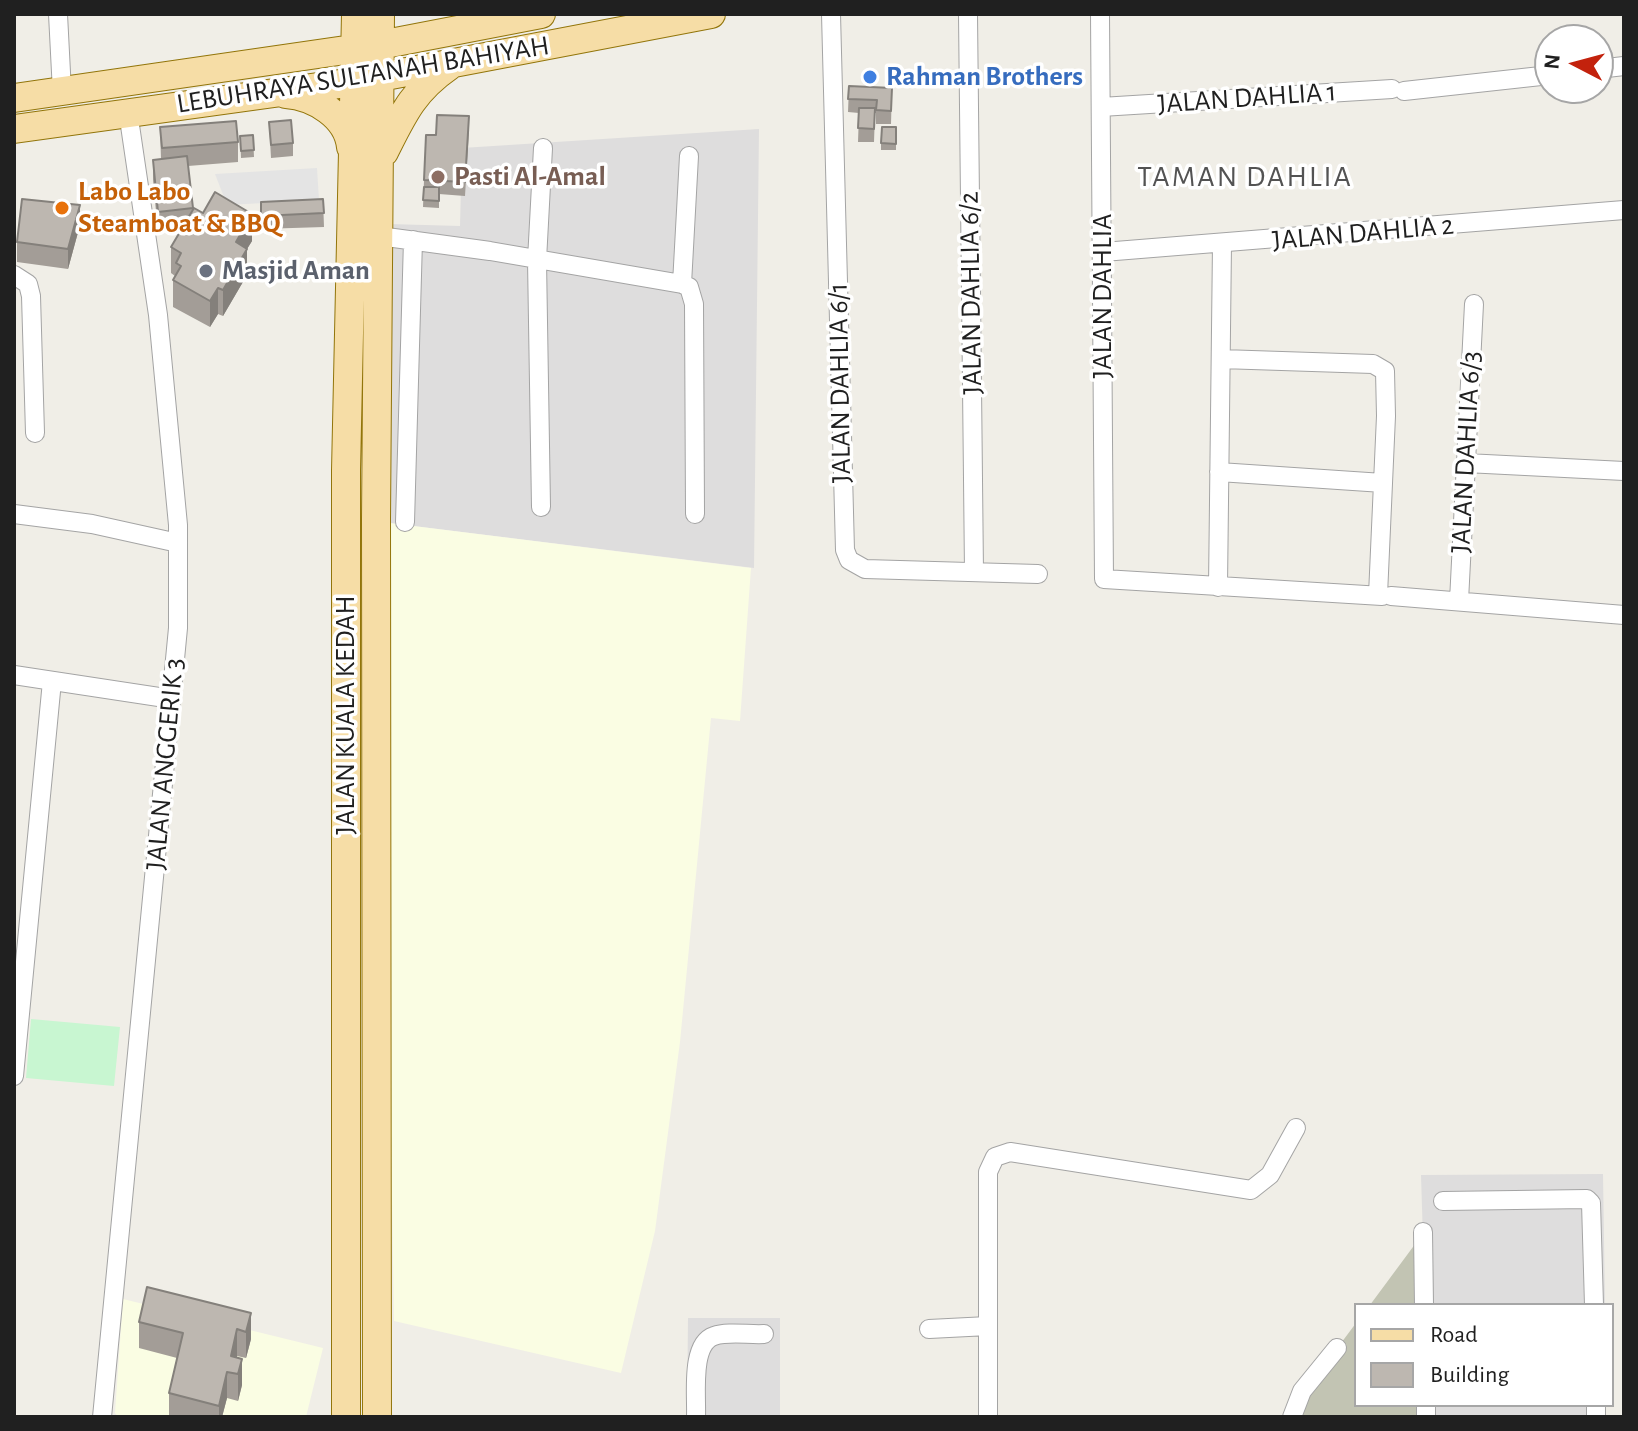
<!DOCTYPE html>
<html>
<head>
<meta charset="utf-8">
<style>
	body { margin:0 }
	#map { position:relative; width:1638px; height:1431px; overflow:hidden; background:#f0eee7; font-family:"Alegreya Sans",sans-serif }
	canvas { display:block }
	.frame { position:absolute; inset:0; border:16px solid #202020; pointer-events:none }
	.legend { position:absolute; left:1354px; top:1303px; width:260px; height:104px; box-sizing:border-box; background:#fff; border:2px solid #a6a6a6; margin:0; padding:10px 14px; list-style:none; font-size:24px; color:#202020 }
	.legend li { display:flex; align-items:center; gap:16px; height:40px }
	.legend b { width:40px; border:2px solid #a6a6a6 }
	.north { position:absolute; left:1534px; top:24px; width:80px; height:80px; box-sizing:border-box; background:#fff; border:2px solid #a6a6a6; border-radius:50%; rotate:276deg; font-size:22px; font-weight:700; line-height:32px; text-align:center; color:#202020 }
	.north::after { content:''; display:block; margin:auto; width:28px; height:36px; background:#c3220d; clip-path:polygon(50% 0,100% 100%,50% 72%,0 100%) }
</style>
</head>
<body>
<div id="map">
<canvas width="1638" height="1431"></canvas>
<div class="frame"></div>
<ul class="legend">
<li><b style="height:10px;background:#f6dda6"></b>Road</li>
<li><b style="height:22px;background:#bdb7b0"></b>Building</li>
</ul>
<div class="north">N</div>
</div>
<script>
const g = document.querySelector('canvas').getContext('2d');
g.lineJoin = 'round';
function paint(path, color) { g.fillStyle = color; g.fill(path, 'evenodd'); }
function strokePath(path, color, width, dash) { g.strokeStyle = color; g.lineWidth = width; g.lineCap = dash ? 'butt' : 'round'; g.setLineDash(dash || []); g.stroke(path); }
function write(font, color, halo, rows, align = 'center') {
  g.font = font + ' "Alegreya Sans",sans-serif'; g.lineWidth = 7; g.setLineDash([]); g.textBaseline = 'middle'; g.strokeStyle = halo; g.fillStyle = color; for (const [text, x, y, turn = 0] of rows) {
    g.save(); g.translate(x, y); g.rotate((+turn || 0) * Math.PI / 180); g.textAlign = isNaN(turn) ? turn : align; if (halo) g.strokeText(text, 0, 0); g.fillText(text, 0, 0); g.restore();
  }
}
paint(new Path2D(`
	M759 129 754 568 381 522 389 224 460 226 462 148Z
	M1603 1174 1605 1305H1425L1421 1175Z
	M688 1318H780V1417H687Z
	M1429 1405H1606V1417H1429Z`), '#dedddd');
paint(new Path2D(`
	M381 522 751 568 740 721 711 718 680 1042 655 1231 621 1373 394 1321Z
	M123 1299 323 1348 306 1417H118L115 1413Z`), '#fafde3');
paint(new Path2D(`
	M1427 1228 1430 1305H1370Z
	M1356 1323V1405H1433V1417H1286Z`), '#c2c4b3');
paint(new Path2D(`
	M31 1019 120 1027 114 1086 26 1078Z`), '#c8f6d1');
paint(new Path2D(`
	M317 168 319 200 227 205 215 174Z`), '#e4e4e4');
const street = new Path2D(`
	M58 14 62 92
	M831 14 845 550 849 560 865 569 1038 574
	M968 14 974 572
	M1100 14 1104 579 1382 596
	M1598 69 1624 66
	M1404 91 1550 75
	M1101 107 1392 89
	M379 236 490 251 682 284 689 287 694 304 695 514
	M1103 252 1624 210
	M14 275 28 284 31 296 35 433
	M682 284 689 156
	M1221 359 1373 364 1385 371 1386 416 1378 595
	M1466 463 1624 471
	M1219 472 1383 483
	M541 507 537 260 543 148
	M14 514 92 524 178 543
	M405 522 413 240
	M1218 587 1222 244
	M1391 596 1624 615
	M1459 601 1474 304
	M14 675 172 699
	M14 1076 52 681
	M1443 1201 1587 1199 1591 1203 1594 1305
	M1423 1232 1424 1305
	M929 1329 988 1326
	M1426 1405V1417
	M1596 1405V1417
	M102 1417 178 628V525L158 315 128 112
	M696 1417C697 1396 690 1344 714 1336 728 1331 749 1335 764 1334
	M988 1417V1172L995 1157 1010 1152 1251 1190 1270 1175 1296 1128
	M1292 1417 1302 1391 1337 1348`);
const primary = new Path2D(`
	M286 94C314 96 348 116 351 147
	M14 98 380 45 541 14
	M14 129 354 82 711 14
	M384 152C403 114 413 91 449 66
	M346 1417V470L356 14
	M377 1417 376 519 380 14`);
strokePath(street, '#a4a4a4', 20);
strokePath(primary, '#92750a', 30);
strokePath(street, '#fff', 18);
strokePath(primary, '#f6dda6', 28);
paint(new Path2D(`
	M849 86 892 88 891 124H876V113H875L874 142H858L859 113 848 112Z
	M269 122 293 143V156L271 158Z
	M160 127 238 142V162L188 166 193 209 252 241 247 249V275L223 316 218 314 210 327 173 307V280L175 276 171 273V247L181 229 158 232 153 180V160L161 159Z
	M896 127V150H881V143Z
	M469 130 465 196 439 194V208L423 207 424 180 436 135Z
	M253 135 254 157 241 158 240 136Z
	M323 199 324 227 261 229V202Z
	M80 225 68 269 17 262V242Z
	M251 1313V1339L246 1358 237 1356V1357L242 1385 238 1401 227 1398 222 1417H169V1393L177 1358 139 1348V1322Z`), '#a39d97');
paint(new Path2D(`
	M80 205V225L68 269V249Z
	M252 214V241L247 249V275L223 316V290L236 242Z
	M218 288V314L210 327V301Z
	M251 1313V1339L246 1358V1332Z
	M237 1329V1356L233 1373 231 1356Z
	M242 1359V1385L238 1401V1374Z
	M227 1372V1398L222 1417H219V1406Z`), '#84807b');
const building = new Path2D(`
	M849 86 892 88 891 111 876 110 877 100 848 99Z
	M859 108H875L874 129 858 128Z
	M437 115 469 116 465 182 424 180 426 135H436Z
	M291 120 293 143 271 145 269 122Z
	M236 121 238 142 162 148 160 127Z
	M882 127H896V144L881 143Z
	M253 135 254 150 241 151 240 136Z
	M187 156 193 208 158 212 153 160Z
	M424 187H439V201L423 200Z
	M215 192 252 214 236 242 247 249 223 290 218 288 210 301 173 280 181 266 176 263 181 253 171 247 194 208 203 213Z
	M22 199 80 205 68 249 17 242Z
	M323 199 324 213 261 216V202Z
	M147 1287 251 1313 246 1332 237 1329 231 1356 242 1359 238 1374 227 1372 219 1406 169 1393 183 1333 139 1322Z`);
paint(building, '#bdb7b0');
strokePath(building, '#84807b', 2);
for (const [x, y, r, color] of [
	[870,77,8,"#3f7fe0"],
	[438,177,8,"#8d6e63"],
	[62,208,8,"#e8710a"],
	[206,271,8,"#6b7280"]
]) { const dot = new Path2D(); dot.arc(x, y, r, 0, 2 * Math.PI); g.fillStyle = color; g.fill(dot); strokePath(dot, '#fff', 3); }
write('28px', '#202020', '#fff', [
	["LEBUHRAYA SULTANAH BAHIYAH",363,75,-9],
	["JALAN DAHLIA 1",1247,98,-4],
	["JALAN DAHLIA 2",1363,233,-5],
	["JALAN DAHLIA 6/2",971,293,-91],
	["JALAN DAHLIA",1103,296,-90],
	["JALAN DAHLIA 6/1",840,383,-91],
	["JALAN DAHLIA 6/3",1466,452,-87],
	["JALAN KUALA KEDAH",346,715,-90],
	["JALAN ANGGERIK 3",165,764,-85]
]);
write('bold 28px', '#366cbe', '#fff', [
	["Rahman Brothers",886,77]
], 'left');
write('bold 28px', '#785e54', '#fff', [
	["Pasti Al-Amal",454,177]
], 'left');
write('bold 28px', '#c56008', '#fff', [
	["Labo Labo",78,192],
	["Steamboat & BBQ",78,224]
], 'left');
write('bold 28px', '#5b616d', '#fff', [
	["Masjid Aman",222,271]
], 'left');
g.letterSpacing = '2px';
write('30px', '#535353', '#fff', [
	["TAMAN DAHLIA",1245,177]
]);
g.letterSpacing = '0px';
</script>
</body>
</html>
